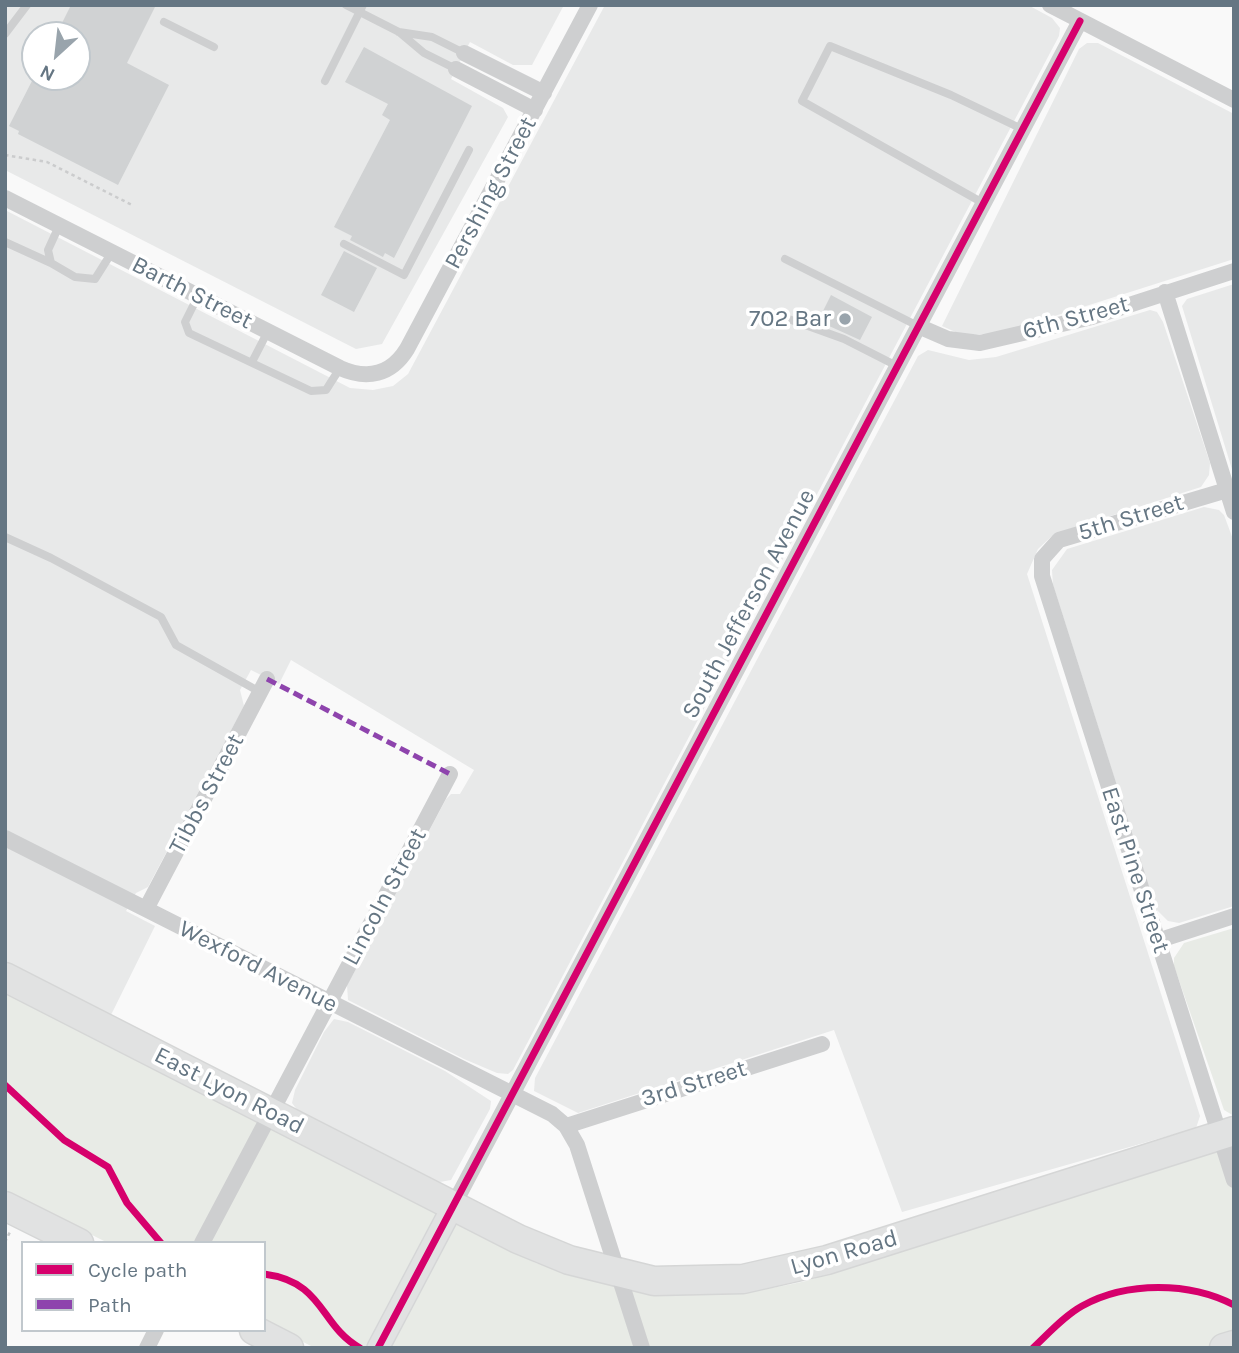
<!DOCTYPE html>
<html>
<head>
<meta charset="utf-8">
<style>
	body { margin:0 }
	#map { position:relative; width:1239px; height:1353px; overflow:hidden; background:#f9f9f9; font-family:Karla,sans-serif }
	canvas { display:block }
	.frame { position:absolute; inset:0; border:7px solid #657683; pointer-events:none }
	.legend { position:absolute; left:21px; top:1241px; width:245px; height:91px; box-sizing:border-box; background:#fff; border:2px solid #c1c8cd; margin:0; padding:9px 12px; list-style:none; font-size:21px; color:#657683 }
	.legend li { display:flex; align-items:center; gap:14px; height:35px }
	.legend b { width:35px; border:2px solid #c1c8cd }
	.north { position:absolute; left:21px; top:21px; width:70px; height:70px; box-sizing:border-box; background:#fff; border:2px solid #c1c8cd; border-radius:50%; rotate:207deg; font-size:19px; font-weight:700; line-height:28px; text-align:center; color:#657683 }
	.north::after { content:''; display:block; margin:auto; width:24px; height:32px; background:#99a4ac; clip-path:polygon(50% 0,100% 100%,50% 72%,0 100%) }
</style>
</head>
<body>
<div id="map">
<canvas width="1239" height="1353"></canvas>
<div class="frame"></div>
<ul class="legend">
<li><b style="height:9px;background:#d6006c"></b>Cycle path</li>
<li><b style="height:9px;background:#8e44ad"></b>Path</li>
</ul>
<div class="north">N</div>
</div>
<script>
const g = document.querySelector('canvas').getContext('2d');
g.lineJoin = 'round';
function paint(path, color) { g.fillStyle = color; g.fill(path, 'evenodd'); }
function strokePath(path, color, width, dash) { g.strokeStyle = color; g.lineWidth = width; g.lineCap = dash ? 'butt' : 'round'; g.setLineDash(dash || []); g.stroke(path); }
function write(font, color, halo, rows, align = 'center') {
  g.font = font + ' Karla,sans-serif'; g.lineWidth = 7; g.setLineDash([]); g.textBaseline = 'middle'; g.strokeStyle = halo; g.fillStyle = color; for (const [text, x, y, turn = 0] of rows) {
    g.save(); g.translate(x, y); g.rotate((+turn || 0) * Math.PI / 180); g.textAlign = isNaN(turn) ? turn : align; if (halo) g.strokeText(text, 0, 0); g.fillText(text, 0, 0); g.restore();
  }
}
paint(new Path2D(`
	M5 5H564L532 65H513L470 42 451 79 503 108 508 117 382 344 356 349 5 170ZM35 35H77V77H35Z
	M605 5H1028L1052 18 1060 28 1059 36 513 1070 508 1074 497 1073 464 1059 348 1000 347 985 446 799 451 794H460L474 770 291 660 279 684 251 670 240 690 244 706 148 887 136 893 126 911 155 926 111 1015 5 961V210L350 388 373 390 393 386 408 374Z
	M1087 43H1098L1234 114V259L998 334 962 335 942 326 1079 49Z
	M1234 284V476L1182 306 1187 299Z
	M1150 310 1157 312 1163 322 1210 463 1209 475 1201 487 1054 534 1038 549 1027 574 1200 1116 1196 1128 902 1212 834 1030 578 1113 534 1091 535 1078 918 356 928 350 969 360 996 357Z
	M1204 507 1219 510 1224 515 1234 542V906L1179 923 1168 921 1156 909 1053 585 1052 570 1067 549Z
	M334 1019 348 1022 445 1071 491 1101 490 1109 451 1180 440 1182 430 1179 298 1111 292 1103 295 1090 324 1032Z`), '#e8e9e9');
paint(new Path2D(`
	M1234 928V1116L1224 1110 1174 966V958L1184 943Z
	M5 992 536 1263C634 1298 704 1304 806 1281L1234 1146V1348H315L264 1322V1243H108L5 1191Z`), '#e8ebe6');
paint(new Path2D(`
	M71 5H156L127 63 169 85 118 185 18 134 19 131 9 126 34 77H77V35H56Z
	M364 47 472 106 394 258 385 253 383 257 350 240 352 236 334 227 390 120 382 115 388 104 345 82Z
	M344 251 377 268 354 312 321 295Z
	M831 295 872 317 860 340 818 321Z`), '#d0d2d3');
const secondary = new Path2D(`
	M378 1348 453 1206`);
const highway = new Path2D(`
	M5 977 518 1239 569 1260 654 1281 743 1279 827 1260 1234 1131
	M5 1206 79 1243
	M254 1330 289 1348
	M1224 1348 1234 1345`);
strokePath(secondary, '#d5d6d7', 24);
strokePath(highway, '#d5d6d6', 31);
strokePath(new Path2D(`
	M5 155 47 162 132 205
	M5 1242 10 1232`), '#cbcccd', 2.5, [3.5, 3.5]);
strokePath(new Path2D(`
	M346 5 399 32 424 53 456 69
	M164 22 214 47
	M399 32 432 37 464 53
	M5 34 27 5
	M325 81 363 5
	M983 203 802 101 830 46 951 95 1022 129
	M59 226 48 250 51 263 75 277 95 279 112 252
	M5 242 51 263
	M344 244 404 275 469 150
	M785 259 918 326
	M198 296 185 322 189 333 311 391 326 390 340 368
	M783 317 844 339 897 366
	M252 362 268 331
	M5 537 51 558 161 617 176 645 260 692`), '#cecfd0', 8);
strokePath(new Path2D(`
	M1050 5 1234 100
	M464 53 544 93
	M456 69 535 110
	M5 198 340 368C367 380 391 375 407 349L590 5
	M1165 292 1234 512
	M918 326 948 339 980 343 1092 317 1234 271
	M1227 490 1059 540 1042 559V576L1234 1180
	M5 838 552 1114 566 1126 577 1145 642 1348
	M146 909 267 679
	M1157 941 1234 916
	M566 1126 822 1044
	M453 1206 1080 21
	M202 1243 450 774
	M147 1348 156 1330`), '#cecfd0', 16);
strokePath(secondary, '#e1e2e2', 21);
strokePath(highway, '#e1e2e2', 28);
strokePath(new Path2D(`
	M267 679 450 774`), '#8e44ad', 5, [10, 5]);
strokePath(new Path2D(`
	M5 1085 64 1140 108 1167 127 1203 161 1243
	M264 1274C325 1282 319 1325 360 1348
	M378 1348 1080 21
	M1033 1348C1048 1334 1064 1316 1082 1306 1127 1281 1190 1282 1234 1305`), '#d6006c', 7);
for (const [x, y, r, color] of [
	[845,319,7,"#99a4ac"]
]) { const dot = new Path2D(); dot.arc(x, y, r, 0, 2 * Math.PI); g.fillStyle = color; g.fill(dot); strokePath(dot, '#fff', 2.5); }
write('24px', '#657683', '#fff', [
	["Pershing Street",491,193,-62],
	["Barth Street",192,293,27],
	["6th Street",1076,318,-15],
	["5th Street",1131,518,-17],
	["South Jefferson Avenue",749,604,-62],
	["Tibbs Street",207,794,-62],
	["East Pine Street",1135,870,72],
	["Lincoln Street",385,897,-62],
	["Wexford Avenue",258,967,27],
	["3rd Street",694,1084,-17],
	["East Lyon Road",229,1091,27],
	["Lyon Road",844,1253,-16]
]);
write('24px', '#657683', '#fff', [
	["702 Bar",831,319]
], 'right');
</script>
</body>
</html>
